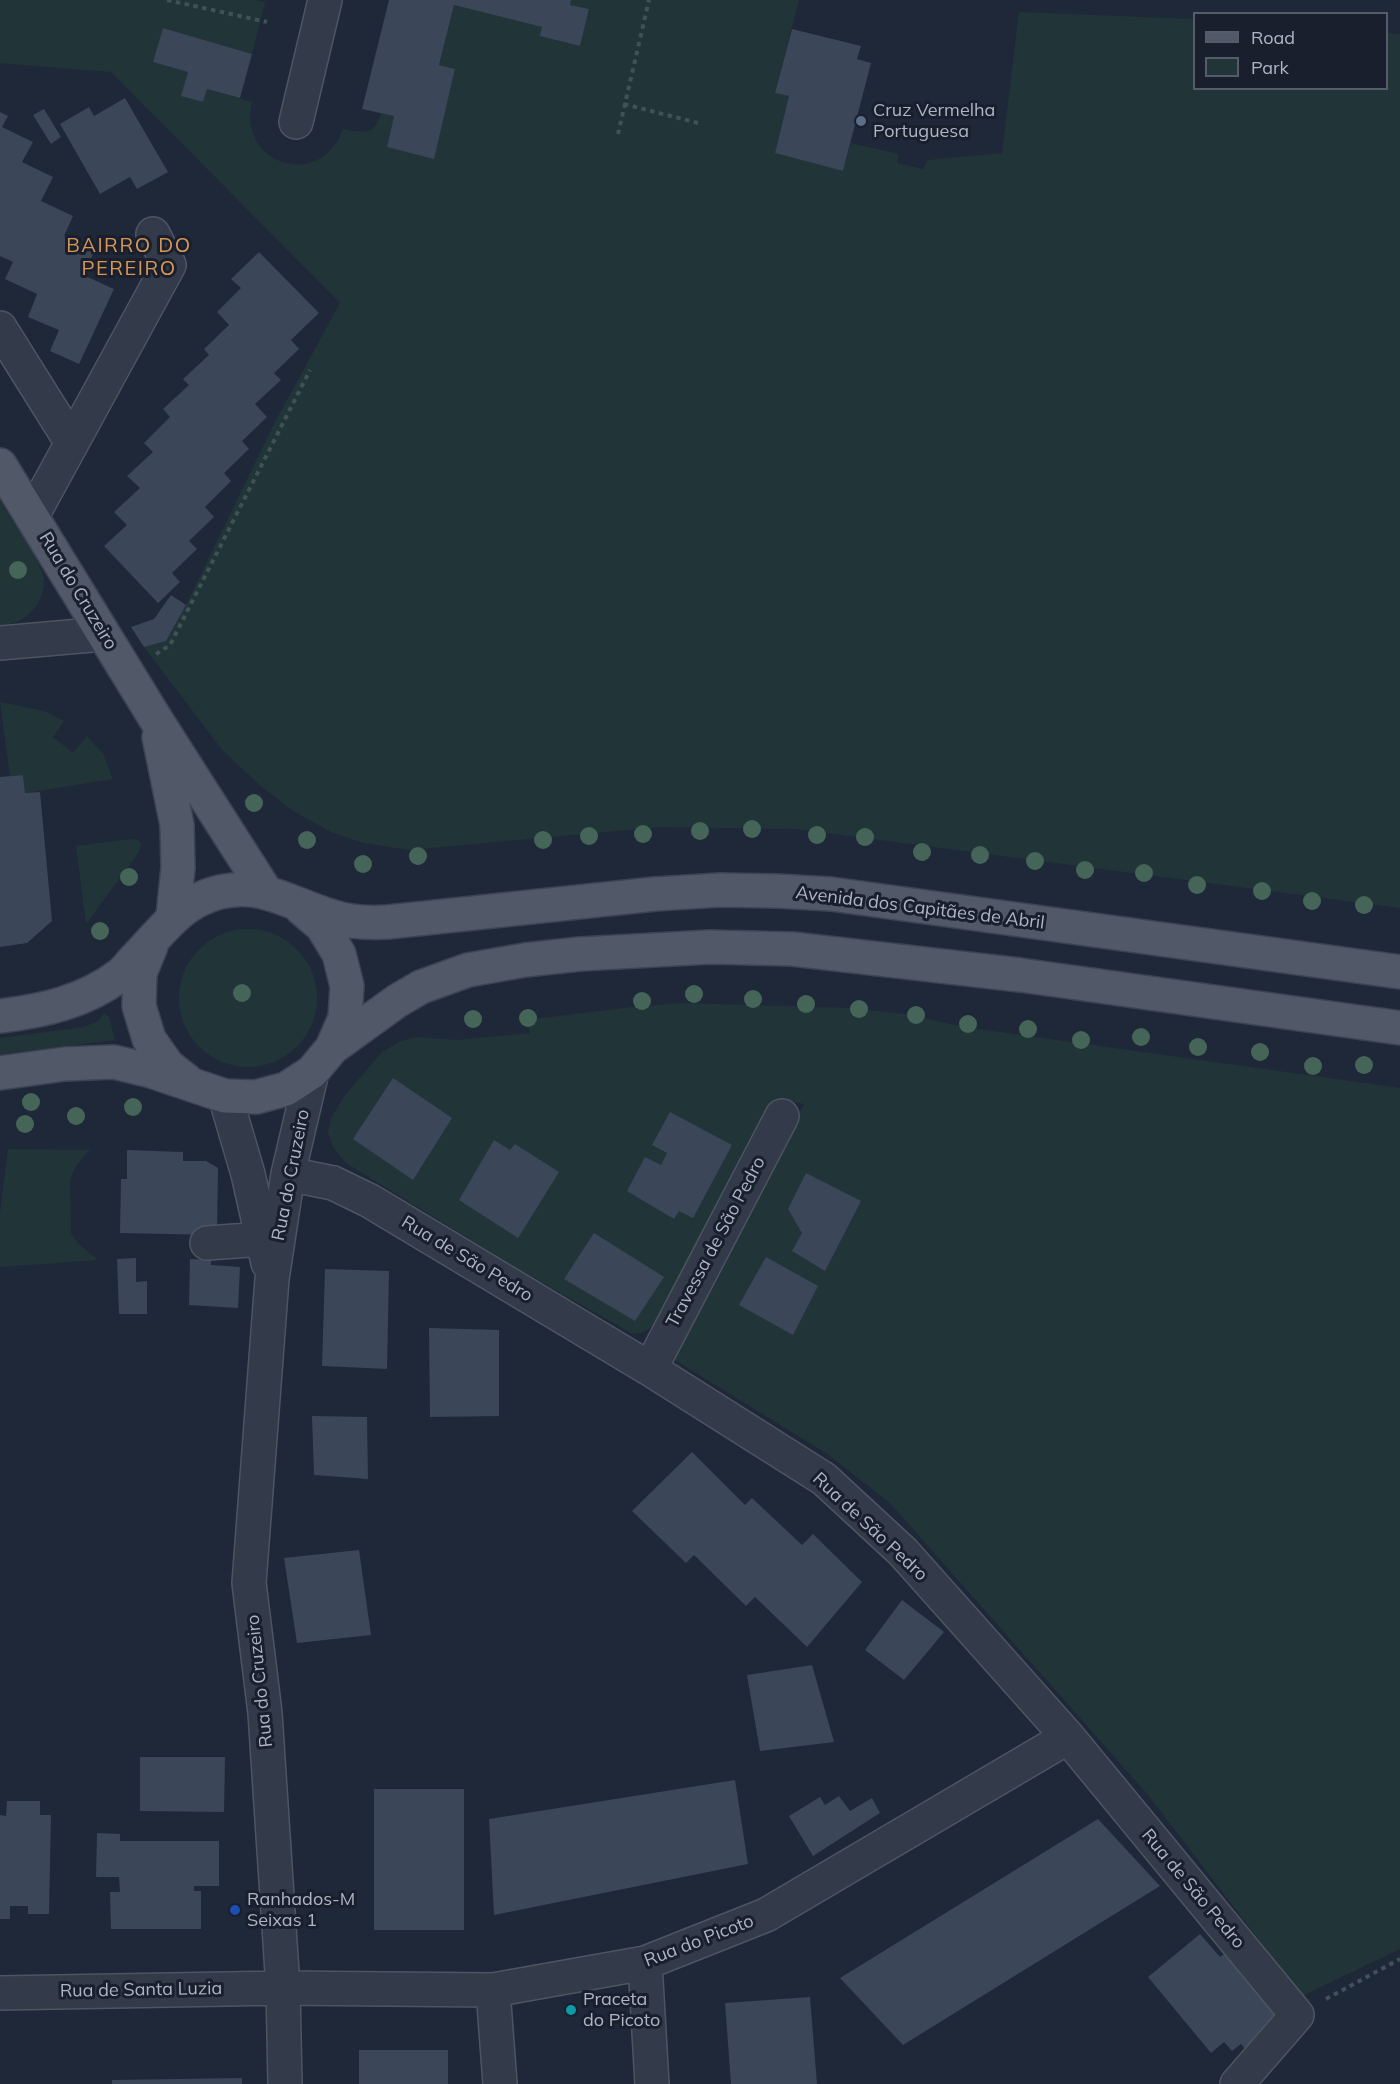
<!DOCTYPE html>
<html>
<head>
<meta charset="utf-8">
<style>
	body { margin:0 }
	#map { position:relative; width:1400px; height:2084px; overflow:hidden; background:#1f2838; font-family:Mulish,sans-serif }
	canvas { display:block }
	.legend { position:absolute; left:1193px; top:12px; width:195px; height:78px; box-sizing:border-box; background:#191f2d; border:2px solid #545b6a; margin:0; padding:8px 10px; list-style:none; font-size:18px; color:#adb5c5 }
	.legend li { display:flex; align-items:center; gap:12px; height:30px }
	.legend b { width:30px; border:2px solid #545b6a }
</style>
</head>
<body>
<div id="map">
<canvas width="1400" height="2084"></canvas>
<ul class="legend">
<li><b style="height:8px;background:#515969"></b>Road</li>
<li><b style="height:16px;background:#213539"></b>Park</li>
</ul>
</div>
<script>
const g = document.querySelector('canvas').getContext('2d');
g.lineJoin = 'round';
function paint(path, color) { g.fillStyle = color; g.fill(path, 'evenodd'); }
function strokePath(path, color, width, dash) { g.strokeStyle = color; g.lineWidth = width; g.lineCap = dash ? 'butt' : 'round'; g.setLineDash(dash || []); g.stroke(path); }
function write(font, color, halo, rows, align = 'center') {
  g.font = font + ' Mulish,sans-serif'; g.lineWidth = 6; g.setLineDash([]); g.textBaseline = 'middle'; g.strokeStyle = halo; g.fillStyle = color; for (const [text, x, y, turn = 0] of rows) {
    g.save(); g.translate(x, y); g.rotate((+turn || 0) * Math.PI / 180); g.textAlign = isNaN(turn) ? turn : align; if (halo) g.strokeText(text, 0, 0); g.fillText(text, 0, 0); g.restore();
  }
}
paint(new Path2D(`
	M0 0H256L265 2 252 54 163 28 153 62 188 72 182 96 203 102 207 89 252 102C237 165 321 191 343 129 362 133 375 136 381 113L394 116 387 147 434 158 455 69 439 65 454 5 542 27 541 36 580 46 589 9 570 5 571 0H799L775 92 789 96 775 153 843 171 851 143 898 154 897 163 923 169 928 160 1002 153 1019 12 1194 19V88H1386L1387 33 1400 34V908L796 829 659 827 409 850 363 843 331 832 295 812 263 788 223 751 144 647 166 641 186 605 274 424 340 303 111 72 0 63Z
	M0 501C11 520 37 555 43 575 46 588 41 600 33 610 23 621 14 624 0 625Z
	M0 702 44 711 64 721 53 737 73 753 87 736 103 754 113 779 25 793 23 775 10 776Z
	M132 839 138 840 141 845 139 852 86 924 76 846Z
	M179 998a69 69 0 1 1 138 0a69 69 0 1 1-138 0Z
	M683 1003 849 1008 904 1014 964 1027 1400 1088V1949L1302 1996 1149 1796 890 1503 829 1455 670 1357 741 1226 804 1104 776 1098 654 1324C648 1331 642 1333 633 1334L520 1270 346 1163 333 1147 328 1132 331 1118 345 1095 382 1052 401 1041 417 1037 457 1040 530 1033 526 1020 632 1007Z
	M104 1013 109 1017 115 1040 0 1054V1038L84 1027 98 1021Z
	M8 1149 90 1150C81 1159 73 1168 70 1181L71 1233 78 1243 98 1260 0 1267V1213Z`), '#213539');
paint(new Path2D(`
	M389 0H571L570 5 589 9 580 46 540 36 542 27 454 5 439 65 455 69 434 159 387 147 394 116 362 109Z
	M163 28 252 54 240 98 207 89 203 102 181 96 188 72 153 62Z
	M792 29 861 46 857 59 871 63 843 171 775 153 789 96 775 93Z
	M125 98 168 172 137 189 130 177 100 194 60 124 89 107 94 116Z
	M44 109 61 137 51 144 33 115Z
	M0 112 8 116 2 127 33 142 22 162 53 177 41 201 73 216 64 236 95 250 83 275 114 289 79 364 50 351 59 330 28 317 37 294 5 279 13 262 0 256Z
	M259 252 319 313 291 340 299 349 274 373 281 380 255 404 267 417 242 441 249 449 224 473 231 481 205 507 214 517 189 541 197 549 172 573 180 582 158 603 104 546 127 525 114 512 140 488 127 476 153 452 144 443 170 417 163 409 189 385 183 379 209 355 204 349 229 325 217 312 241 288 231 279Z
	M171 595 186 605 166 641 144 647 131 627 154 619Z
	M23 775 25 793 40 792 52 921 27 943 0 947V777Z
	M393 1078 452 1118 413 1180 353 1139Z
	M670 1112 732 1145 693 1218 679 1211 674 1219 627 1191 645 1157 661 1165 667 1153 652 1145Z
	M494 1140 510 1150 515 1144 559 1172 518 1238 459 1200Z
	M127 1150 183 1152V1161H206L218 1168 217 1235 120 1233 121 1179H127Z
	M806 1173 861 1201 825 1271 792 1251 802 1233 788 1209Z
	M594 1233 664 1277 635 1321 564 1279Z
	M766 1257 818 1286 793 1335 739 1305Z
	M136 1258V1282L147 1281V1314H119L117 1259Z
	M190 1259 211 1260V1265L240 1267 238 1308 189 1305Z
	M325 1269 389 1271 387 1369 322 1366Z
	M429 1328 499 1330V1416L430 1417Z
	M312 1416 367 1417 368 1479 314 1475Z
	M692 1452 745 1505 752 1498 802 1545 813 1534 862 1582 807 1647 755 1597 746 1606 694 1555 686 1563 632 1511Z
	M359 1550 371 1635 297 1643 284 1558Z
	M902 1600 944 1632 904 1680 865 1650Z
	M812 1665 834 1742 760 1751 747 1675Z
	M140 1757H225L224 1812 140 1811Z
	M735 1780 748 1864 494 1915 489 1819Z
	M374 1789H464V1930H374Z
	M839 1796 850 1811 872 1798 880 1813 813 1856 789 1816 820 1797 825 1805Z
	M7 1801H40V1815H51L49 1914H28V1906H10V1919H0V1815L6 1816Z
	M1098 1819 1160 1886 903 2045 840 1978Z
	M97 1833 120 1834V1841H219V1886H194V1891H201V1929H111L110 1892H120L119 1877H96Z
	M1200 1934 1220 1957 1228 1951 1283 2017 1245 2049 1241 2044 1232 2051 1224 2042 1211 2053 1148 1977Z
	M810 1997 817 2084H731L725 2003Z
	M359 2050H448V2084H359Z
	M242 2078V2084H112V2080Z`), '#3b4658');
const minor = new Path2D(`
	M296 122 325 0
	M0 328 72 443
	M32 516 169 265 153 234
	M0 643 103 634
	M225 1096 248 1174 268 1263
	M288 1174 333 1183 370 1201 650 1369 824 1479 903 1552 1068 1737 1297 2015 1237 2084
	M207 1243 263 1239
	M650 1369 782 1116
	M645 1963 652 2084
	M493 1990 500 2084
	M0 1993 283 1988 493 1990 645 1963 766 1915 1068 1737
	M285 2084 283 1988 265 1713 249 1583 272 1279 288 1174 312 1072`);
const major = new Path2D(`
	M0 465 155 718 266 892
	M159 737 177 825 178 868 173 916
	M301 908 322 926 339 954 347 986 345 1018 332 1048
	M151 946 140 973 139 1006 149 1039 168 1066 186 1080
	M0 1016C43 1011 84 1002 120 975 125 971 130 964 135 959 165 928 186 894 233 890 268 886 301 908 334 917 352 923 370 923 388 922L655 894 720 890 777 891 831 894 1400 972
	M0 1073 65 1064 114 1062 151 1071 225 1096 256 1097 286 1089 312 1072 332 1048 397 1001 421 987 468 970 525 960 580 954 710 947 792 949 1020 975 1400 1028`);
strokePath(minor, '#4d5563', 36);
strokePath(major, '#3c4352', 36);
strokePath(new Path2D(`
	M167 0 267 22
	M624 104 698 123
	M618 134 649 0
	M156 654 170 645 310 370
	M1326 1999 1400 1959`), '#3f5257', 4, [4.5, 4.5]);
strokePath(minor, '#333a49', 33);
strokePath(major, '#515969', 33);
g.fillStyle = '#456558';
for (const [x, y] of [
	[18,570],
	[254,803],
	[752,829],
	[700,831],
	[643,834],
	[817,835],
	[589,836],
	[865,837],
	[307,840],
	[543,840],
	[922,852],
	[980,855],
	[418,856],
	[1035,861],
	[363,864],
	[1085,870],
	[1144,873],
	[129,877],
	[1197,885],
	[1262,891],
	[1312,901],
	[1364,905],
	[100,931],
	[242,993],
	[694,994],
	[753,999],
	[642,1001],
	[806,1004],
	[859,1009],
	[916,1015],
	[528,1018],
	[473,1019],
	[968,1024],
	[1028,1029],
	[1141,1037],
	[1081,1040],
	[1198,1047],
	[1260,1052],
	[1364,1065],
	[1313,1066],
	[31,1102],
	[133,1107],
	[76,1116],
	[25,1124]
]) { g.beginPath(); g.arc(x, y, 9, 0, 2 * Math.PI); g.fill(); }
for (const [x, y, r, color] of [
	[861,121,6,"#5c6f8a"],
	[235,1910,6,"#1a4fb4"],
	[571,2010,6,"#0f9aa8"]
]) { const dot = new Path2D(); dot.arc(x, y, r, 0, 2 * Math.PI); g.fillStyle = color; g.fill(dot); strokePath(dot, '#191f2d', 2); }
write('18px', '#adb5c5', '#191f2d', [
	["Cruz Vermelha",873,111],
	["Portuguesa",873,132],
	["Ranhados-M",247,1900],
	["Seixas 1",247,1921],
	["Praceta",583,2000],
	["do Picoto",583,2021]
], 'left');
write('18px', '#adb5c5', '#191f2d', [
	["Rua do Cruzeiro",78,591,59],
	["Avenida dos Capitães de Abril",920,908,7],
	["Rua do Cruzeiro",291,1175,-79],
	["Travessa de São Pedro",716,1242,-62],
	["Rua de São Pedro",467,1259,31],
	["Rua de São Pedro",870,1527,43],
	["Rua do Cruzeiro",260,1681,-96],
	["Rua de São Pedro",1193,1889,50],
	["Rua do Picoto",699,1941,-21],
	["Rua de Santa Luzia",141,1990,-1]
]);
g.letterSpacing = '1.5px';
write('20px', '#d79856', '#191f2d', [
	["BAIRRO DO",129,246],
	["PEREIRO",129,269]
]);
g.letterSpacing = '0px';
</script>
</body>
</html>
